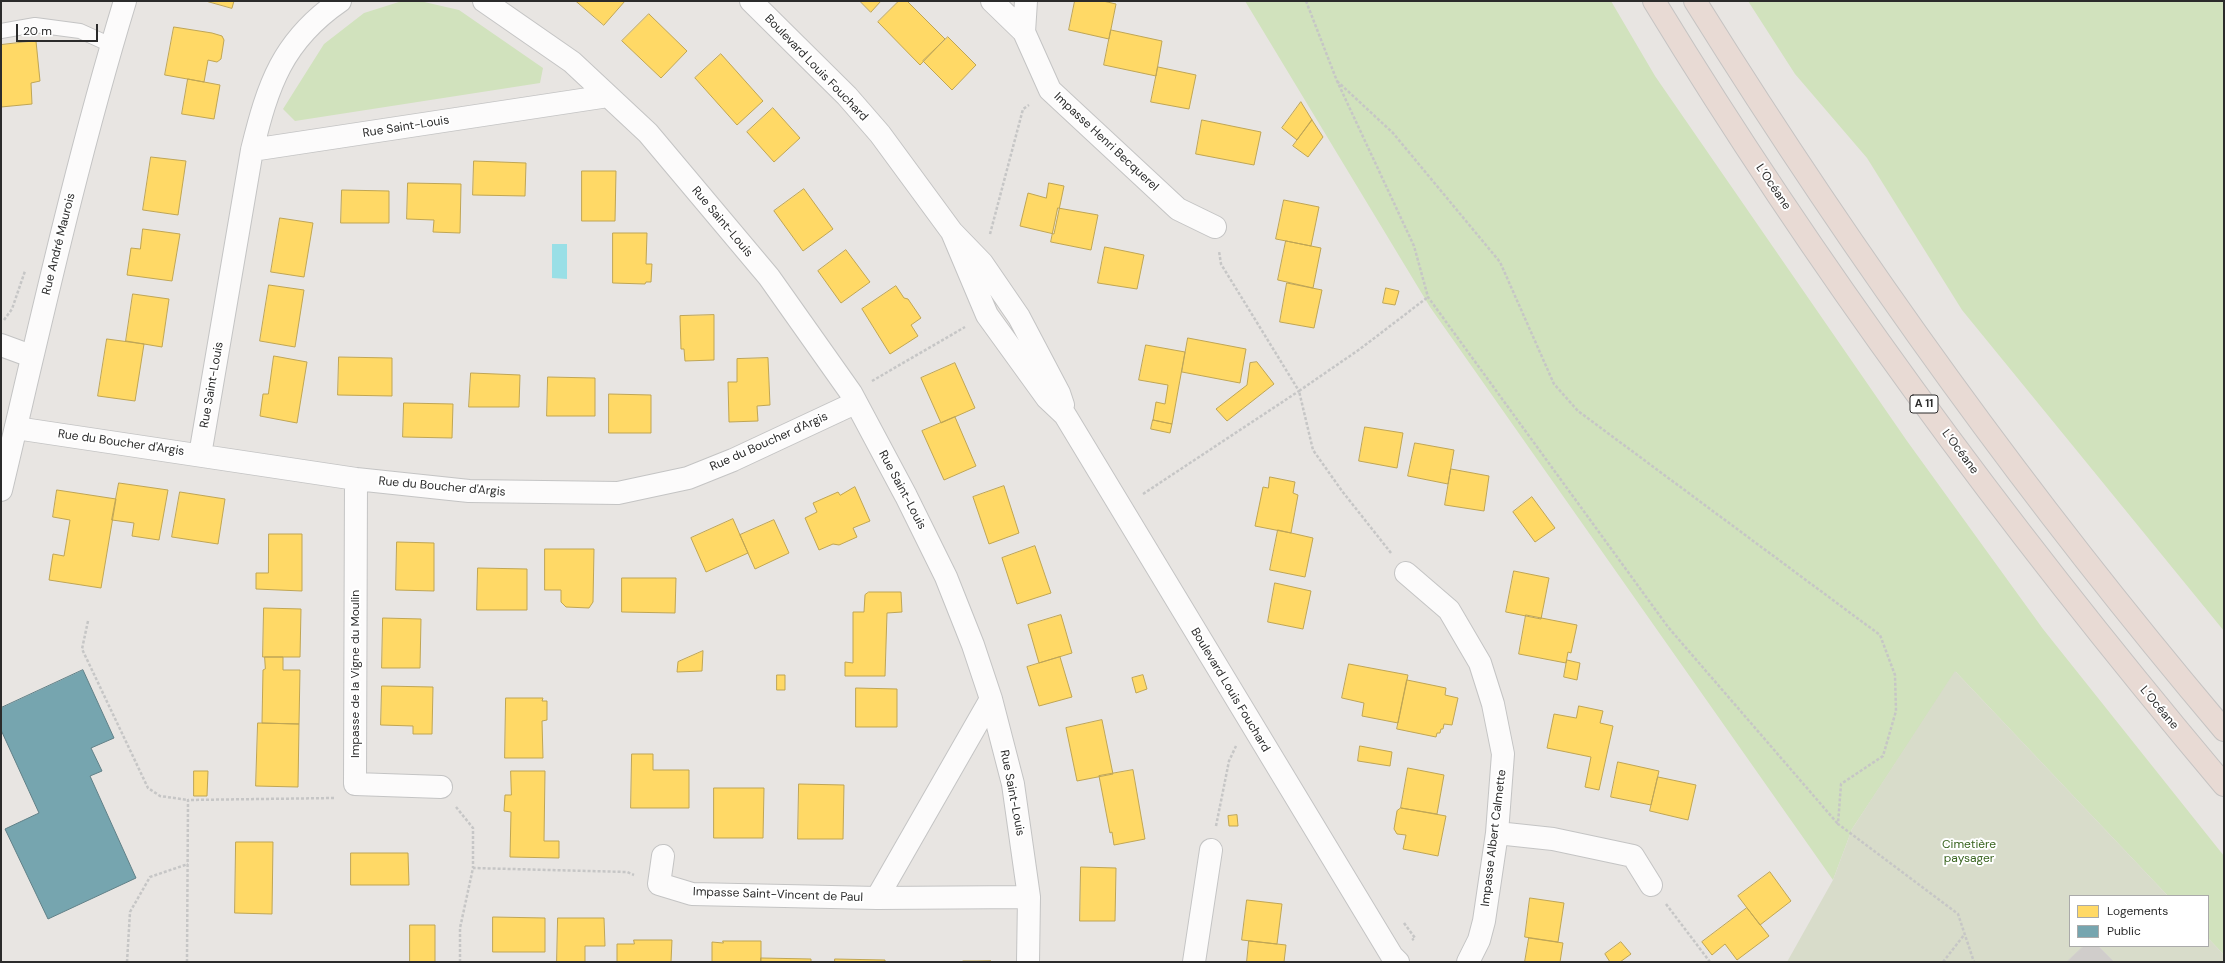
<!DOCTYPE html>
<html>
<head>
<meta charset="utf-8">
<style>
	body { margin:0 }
	#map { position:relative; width:2225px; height:963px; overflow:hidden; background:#e8e5e2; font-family:"DM Sans",sans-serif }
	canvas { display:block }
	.frame { position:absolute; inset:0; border:2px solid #2b2b2b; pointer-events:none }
	.legend { position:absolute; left:2069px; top:895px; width:140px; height:52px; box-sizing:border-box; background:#fff; border:1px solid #aaa; margin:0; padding:5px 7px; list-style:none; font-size:12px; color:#2b2b2b }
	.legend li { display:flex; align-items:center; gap:8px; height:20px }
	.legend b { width:20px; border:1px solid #aaa }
	.scale { position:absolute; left:16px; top:24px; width:82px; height:18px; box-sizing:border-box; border:2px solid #2b2b2b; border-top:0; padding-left:5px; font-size:12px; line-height:14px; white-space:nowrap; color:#2b2b2b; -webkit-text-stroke:3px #fff; paint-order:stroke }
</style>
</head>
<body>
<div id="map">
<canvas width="2225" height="963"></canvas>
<div class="frame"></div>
<ul class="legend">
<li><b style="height:11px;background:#ffd966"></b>Logements</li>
<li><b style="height:11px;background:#76a5af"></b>Public</li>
</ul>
<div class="scale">20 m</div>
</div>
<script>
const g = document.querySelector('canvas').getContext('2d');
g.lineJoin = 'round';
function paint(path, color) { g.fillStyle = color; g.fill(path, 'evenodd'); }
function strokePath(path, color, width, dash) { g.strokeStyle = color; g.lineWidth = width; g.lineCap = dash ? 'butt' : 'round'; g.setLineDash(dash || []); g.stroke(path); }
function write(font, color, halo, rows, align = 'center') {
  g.font = font + ' "DM Sans",sans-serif'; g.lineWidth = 4; g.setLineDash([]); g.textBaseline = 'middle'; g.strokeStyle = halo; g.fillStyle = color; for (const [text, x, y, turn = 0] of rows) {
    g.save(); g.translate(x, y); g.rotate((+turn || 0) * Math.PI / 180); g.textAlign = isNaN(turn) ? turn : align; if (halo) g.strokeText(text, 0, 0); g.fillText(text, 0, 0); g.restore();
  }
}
paint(new Path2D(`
	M402 1H420L459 10 543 68 540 83 295 121 283 109 324 44 364 13Z
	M1245 1H1611L1655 76 1907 441 2043 629 2224 856V955L2208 938V896H2168L1956 672 1852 829 1833 880 1430 307Z
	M1748 1H2224V631L1962 310 1867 158 1795 74Z`), '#d1e2bd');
paint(new Path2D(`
	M1955 671 2168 896H2070V946H2208V938L2224 955V962H1787L1833 880 1852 829Z`), '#d8dcca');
paint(new Path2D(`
	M552 244H567V279L552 278Z`), '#99dfe6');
const homes = new Path2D(`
	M206 1H234L232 8Z
	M576 1H625L604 25Z
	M860 1H881L871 12Z
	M899 1H907L945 39 920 65 878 22Z
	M1075 1H1103L1116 4 1109 39 1069 30Z
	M649 14 687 51 661 78 622 41Z
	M174 27 212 33 222 36 224 40 221 59 217 62 208 60 204 82 165 75Z
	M1111 30 1162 41 1156 76 1104 65Z
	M948 37 976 65 952 90 923 61Z
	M36 41 40 81 31 83 32 104 1 107V45Z
	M721 54 763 101 737 125 695 78Z
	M1158 67 1196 75 1189 109 1151 102Z
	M188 79 220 85 214 119 182 114Z
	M1301 102 1312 120 1297 140 1282 128Z
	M773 108 800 138 774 162 747 132Z
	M1202 120 1261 132 1254 165 1196 154Z
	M1312 120 1323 137 1308 157 1293 146Z
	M151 157 186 161 178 215 143 210Z
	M474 161 526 163 525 196 473 195Z
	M582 171H616L615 221H582Z
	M408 183 461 184 460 233 433 232 434 220 407 219Z
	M1049 183 1064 186 1054 234 1020 226 1028 193 1046 198Z
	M804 189 833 229 803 251 774 211Z
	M342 190 389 191V223H341Z
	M1284 200 1319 207 1311 246 1276 239Z
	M1058 208 1098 215 1091 250 1051 242Z
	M280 218 313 223 304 277 271 272Z
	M143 229 180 234 172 281 127 275 131 248 140 249Z
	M613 233H647L646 264H652L651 282H646L645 284 613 283Z
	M1286 241 1321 248 1313 288 1278 280Z
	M1105 247 1144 255 1137 289 1098 283Z
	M846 250 870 282 841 303 818 271Z
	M1287 283 1322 290 1314 328 1280 322Z
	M269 285 304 290 295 347 260 341Z
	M896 286 904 298 908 299 921 318 911 325 918 336 890 354 862 309Z
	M1386 288 1399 291 1395 305 1383 303Z
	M133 294 169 299 162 347 126 341Z
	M714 315V360L685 361 684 349H681L680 316Z
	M1188 338 1246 349 1240 383 1182 372Z
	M107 339 144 344 135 401 98 396Z
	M1146 345 1185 352 1172 424 1153 420 1156 402 1165 404 1168 385 1139 380Z
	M274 356 307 362 297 423 260 416 263 394H268Z
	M339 357 392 358V396L338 395Z
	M768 358 770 405 757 406 758 421 729 422 728 382H737V359Z
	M1257 362 1274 384 1227 421 1216 409 1247 385 1250 363Z
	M955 363 975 408 941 423 921 378Z
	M471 373 520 375 519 407H469Z
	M548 377 595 378V416H547Z
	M609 394 651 395V433H609Z
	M404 403 453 404 452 438 403 437Z
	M955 417 976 466 944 480 922 431Z
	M1153 420 1172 424 1170 433 1151 429Z
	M1365 427 1403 433 1397 468 1359 461Z
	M1415 443 1454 450 1448 484 1408 476Z
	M1451 469 1489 476 1484 511 1445 505Z
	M1270 477 1295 482 1293 493 1298 495 1291 533 1255 526 1263 487 1268 488Z
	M119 483 168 490 159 540 132 536 134 523 112 520Z
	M1004 486 1019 533 989 544 973 497Z
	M855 487 870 521 853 528 857 537 839 545 833 544 819 550 805 518 817 512 813 503 838 492 840 495Z
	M57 490 116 499 101 588 49 580 53 554 64 556 70 520 53 517Z
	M180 492 225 499 218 544 172 537Z
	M1532 497 1555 528 1535 542 1513 512Z
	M733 519 748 553 706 572 691 538Z
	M774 520 789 553 755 569 740 535Z
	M1278 530 1313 538 1305 577 1270 570Z
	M269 534H302V591L256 589V573H268Z
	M397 542 434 543V591L396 590Z
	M1035 546 1051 593 1017 604 1002 558Z
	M545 549H594L593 602 589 608 566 607 561 602V590H545Z
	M478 568 527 569V610H477Z
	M1514 571 1549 578 1541 619 1506 612Z
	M622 578H676L675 613 622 612Z
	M1275 583 1311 591 1303 629 1268 622Z
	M869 592H901L902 612 887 613 885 676H845V662L853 663V612H864L865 595Z
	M264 608 301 609 300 657H263Z
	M1061 615 1072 653 1039 663 1028 625Z
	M1526 615 1577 625 1571 653 1568 652 1566 663 1519 654Z
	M383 618 421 619 420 668H382Z
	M703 651 702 671 677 672 678 662Z
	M265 657H283V670H300L299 724 262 723 263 670 265 669Z
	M1060 657 1072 697 1039 706 1027 667Z
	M1567 660 1580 663 1577 680 1564 677Z
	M1349 664 1408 675 1398 723 1362 716 1364 703 1342 698Z
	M777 675H785V690H777Z
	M1143 675 1147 689 1136 693 1132 678Z
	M1407 680 1446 688 1445 695 1458 698 1452 725 1444 724 1443 729H1441L1440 733H1437L1436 737 1397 729Z
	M382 686 433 687 432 734H413V726L381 725Z
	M856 688 897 689V727H856Z
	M506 698H543L542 701H547V720L542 721 543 758H505Z
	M1579 706 1603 711 1600 723 1613 726 1599 790 1585 787 1591 757 1547 748 1554 714 1576 718Z
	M1102 720 1113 774 1077 781 1066 728Z
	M258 723 299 724 298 787 256 786Z
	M1360 746 1392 752 1390 766 1358 761Z
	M632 754H653V770H689V808H631Z
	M1618 762 1659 771 1651 805 1611 797Z
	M1408 768 1444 775 1437 814 1401 808Z
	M1133 770 1145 839 1114 845 1112 832 1110 833 1099 776Z
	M194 771H208L207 796H194Z
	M511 771H545L544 841H559V858L510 857 511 812 504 811 505 795H511Z
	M1658 777 1696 785 1688 820 1650 811Z
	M799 784 844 785 843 839H798Z
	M714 788H764L763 838H714Z
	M1401 808 1446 816 1438 856 1403 849 1406 835 1397 834 1394 829 1397 811Z
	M1237 815 1238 826H1229L1228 816Z
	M236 842H273L272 914 235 913Z
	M351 853H408L409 885H351Z
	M1081 867 1116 868 1115 921H1080Z
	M1770 872 1791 901 1760 925 1738 896Z
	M1530 898 1564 903 1558 942 1525 937Z
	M1247 900 1282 904 1277 944 1242 940Z
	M1747 908 1769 936 1737 960 1725 944 1712 955 1702 942Z
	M493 917 545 918V952H493Z
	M558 918H604L605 946H585V962H557Z
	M410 925H435V962H410Z
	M1529 938 1563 943 1560 962H1525Z
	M634 940H672L671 962H617V944H634Z
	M723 941H761V962H712V942L723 943Z
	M1249 941 1286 945 1284 962H1247Z
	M1621 942 1631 954 1620 962H1610L1605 954Z
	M761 958 811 959V962H761Z
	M835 959 885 960V962H835Z
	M963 961H991L963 962Z`);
paint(homes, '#ffd966');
strokePath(homes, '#bfa554', 1);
const public = new Path2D(`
	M83 670 114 738 91 748 102 771 90 776 136 878 48 919 5 829 39 813 1 730V708Z`);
paint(public, '#76a5af');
strokePath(public, '#608087', 1);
const building = new Path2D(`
	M2084 946H2098L2114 962H2067Z`);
paint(building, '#d0cdcb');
strokePath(building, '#d3d0ce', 1);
const service = new Path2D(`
	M1 31 35 25 80 31 111 45`);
const minor = new Path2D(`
	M484 1 572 62 648 133 769 277 851 393 906 496 946 577 973 645 991 699 1013 784 1029 897 1028 962
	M992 1 1024 32 1050 90 1178 209 1215 227
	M1024 32 1026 1
	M252 150 608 96
	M1 345 31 356
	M16 428 356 479 469 491 618 493 688 478 733 460 855 403
	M200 455 252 150C268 85 282 41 340 1
	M356 479 355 784 441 787
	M1406 573 1449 610 1480 663 1493 704 1503 754 1497 833 1484 921 1479 940 1468 962
	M1497 833 1553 839 1633 856 1651 885
	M663 856 659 884 692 894 877 898 1029 897
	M877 898 991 699
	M1194 962 1211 850`);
const tertiary = new Path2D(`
	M1 490C40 326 76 162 125 1`);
const secondary = new Path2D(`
	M751 1 847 96 880 134 952 232 982 263 1019 317 1059 393 1063 405
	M952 232 987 315 1047 398 1065 415 1392 956 1398 962`);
const motorway = new Path2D(`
	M1654 1C1822 277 2016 538 2224 785
	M1695 1C1854 256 2030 501 2224 730`);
strokePath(service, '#c4c4c4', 16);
strokePath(minor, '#c4c4c4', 24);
strokePath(tertiary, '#c4c4c4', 24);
strokePath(secondary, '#c4c4c4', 24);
strokePath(motorway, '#c5c3c2', 24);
strokePath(new Path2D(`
	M1306 1 1337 81 1414 246 1428 297 1668 627 1838 824
	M1337 81 1393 133 1500 262 1554 384 1578 411 1880 635 1895 675 1896 711 1883 756 1841 784 1838 824 1958 914 1974 962
	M990 234 1023 109 1029 105
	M4 320 12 309 25 271
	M872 381 965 327
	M1143 494 1299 391 1221 264 1219 251
	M1391 553 1342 491 1313 450 1299 391 1360 349 1428 297
	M88 621 82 649 148 788 160 796 188 800
	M456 807 473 828V868
	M1216 826 1229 761 1236 746
	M1666 904 1710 962
	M1404 923 1415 938 1412 940
	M127 962 130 912 150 877 188 864
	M187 962 188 800 335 798
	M460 962V928L473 868 627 872 634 875
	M1943 962 1964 935`), '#c6c6c6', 2.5, [3, 2]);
strokePath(service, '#fcfbfb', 14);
strokePath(minor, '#fcfbfb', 22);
strokePath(tertiary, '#fcfbfb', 22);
strokePath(secondary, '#fcfbfb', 22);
strokePath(motorway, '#e8dad4', 22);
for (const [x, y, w] of [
	[1924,404,28]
]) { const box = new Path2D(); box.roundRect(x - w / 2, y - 9, w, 18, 3); g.fillStyle = '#fff'; g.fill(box); strokePath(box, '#2b2b2b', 1); }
write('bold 11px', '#2b2b2b', null, [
	["A 11",1924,404]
]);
write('12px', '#2b2b2b', '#fff', [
	["Boulevard Louis Fouchard",816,68,46],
	["Rue Saint-Louis",406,127,-9],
	["Impasse Henri Becquerel",1106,142,43],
	["L’Océane",1773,187,56],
	["Rue Saint-Louis",722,222,50],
	["Rue André Maurois",59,244,-76],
	["Rue Saint-Louis",212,385,-80],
	["Rue du Boucher d'Argis",769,442,-24],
	["Rue du Boucher d'Argis",121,443,8],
	["L’Océane",1960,452,53],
	["Rue du Boucher d'Argis",442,487,5],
	["Rue Saint-Louis",902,490,62],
	["Impasse de la Vigne du Moulin",356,674,-90],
	["Boulevard Louis Fouchard",1230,690,59],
	["L’Océane",2159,708,50],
	["Rue Saint-Louis",1012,793,79],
	["Impasse Albert Calmette",1494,838,-83],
	["Impasse Saint-Vincent de Paul",778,895,2]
]);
write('12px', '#39641f', '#fff', [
	["Cimetière",1969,845],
	["paysager",1969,859]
]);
</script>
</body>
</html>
